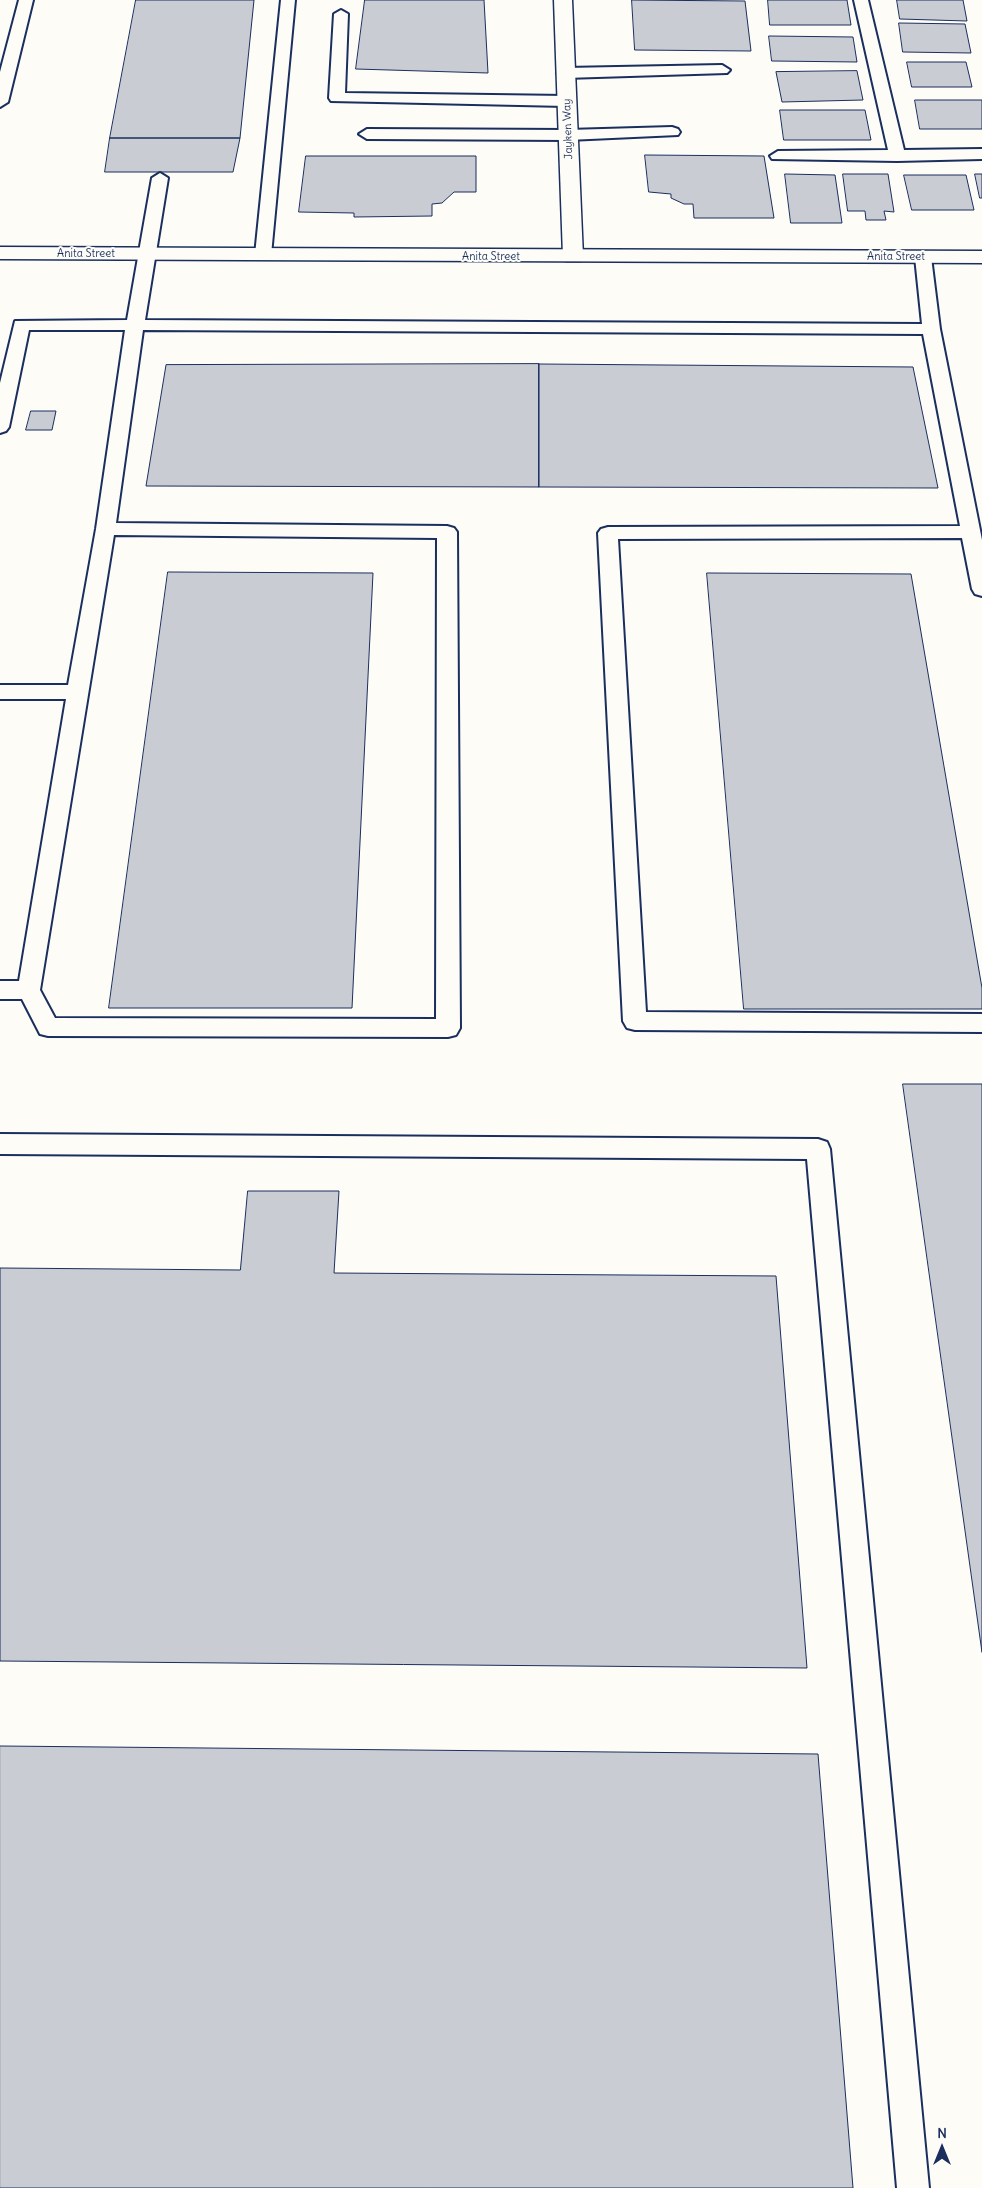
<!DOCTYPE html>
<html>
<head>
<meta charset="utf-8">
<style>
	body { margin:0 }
	#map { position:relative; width:982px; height:2188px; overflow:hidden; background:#fdfcf7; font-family:Delius,sans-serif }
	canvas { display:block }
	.north { position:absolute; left:917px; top:2123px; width:50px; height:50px; -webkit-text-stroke:4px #fdfcf7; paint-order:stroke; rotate:0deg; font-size:14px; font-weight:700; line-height:20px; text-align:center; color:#1b2f5e }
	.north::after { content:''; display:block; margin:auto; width:18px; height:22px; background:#1b2f5e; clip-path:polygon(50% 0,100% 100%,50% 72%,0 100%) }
</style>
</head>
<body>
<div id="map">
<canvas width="982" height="2188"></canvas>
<div class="north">N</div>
</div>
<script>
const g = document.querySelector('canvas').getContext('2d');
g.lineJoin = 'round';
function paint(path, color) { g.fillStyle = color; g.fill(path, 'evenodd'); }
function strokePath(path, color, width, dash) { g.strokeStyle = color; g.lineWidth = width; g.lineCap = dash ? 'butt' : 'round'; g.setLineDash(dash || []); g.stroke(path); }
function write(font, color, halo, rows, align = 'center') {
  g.font = font + ' Delius,sans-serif'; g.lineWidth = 4; g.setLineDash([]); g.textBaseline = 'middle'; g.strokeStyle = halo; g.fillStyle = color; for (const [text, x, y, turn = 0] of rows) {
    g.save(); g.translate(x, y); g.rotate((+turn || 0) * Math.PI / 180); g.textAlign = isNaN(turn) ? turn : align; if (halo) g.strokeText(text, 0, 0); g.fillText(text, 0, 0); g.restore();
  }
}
const building = new Path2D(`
	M136 0H254L240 138H110Z
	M365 0H484L488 73 356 69Z
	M632 0 745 1 751 51 635 50Z
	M768 0H847L851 25H770Z
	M897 0H963L967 21 900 19Z
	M899 23 965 24 971 53 903 52Z
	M769 36 853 37 857 62 772 61Z
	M907 62H966L972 87H912Z
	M857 71 863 100 782 102 776 72Z
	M915 100H982V129H920Z
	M780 110H865L871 140H784Z
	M110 138H240L233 172H105Z
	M645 155 764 156 774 218H694L693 204H684L671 198V194L649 192Z
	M306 156H476V192H454L442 203 432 204V216L354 217V213L299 212Z
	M785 174 835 175 842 223H791Z
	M843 174H888L894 212 884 211 886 220H866L865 211H848Z
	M975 174H982V198H980Z
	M904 175H966L974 210H912Z
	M539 364V487L146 486 166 365Z
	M539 364 913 367 938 488 539 487Z
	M31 411H56L52 430H26Z
	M168 572 373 573 352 1008H109Z
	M707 573 911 574 982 988V1009H744Z
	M903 1084H982V1652Z
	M248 1191H339L334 1273 776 1276 807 1668 0 1661V1268L240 1270Z
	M0 1746 818 1754 853 2188H0Z`);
paint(building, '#c9ccd3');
strokePath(building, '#1b2f5e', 1);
const lane = new Path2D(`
	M19 0H33L8 102 0 107V72Z
	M281 0H295L271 255 269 259H257L255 255Z
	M854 0H868L904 150 982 149V159L897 161 772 159 770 156 778 151 888 150Z
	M341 10 348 14 345 93 566 96 574 101 566 106 331 101 329 98 334 14Z
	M722 65 730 70 727 73 565 78 557 73 565 68Z
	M672 127 678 129 680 132 678 135 568 140 367 139 359 134 367 129 568 130Z
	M160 173 168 178 145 320 922 324 915 257 917 253H929L931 257 940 329 982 540V596L975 594 972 589 962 538 618 539 646 1012 982 1014V1032L635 1030 627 1028 623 1021 598 533 601 529 608 527 960 526 923 334 143 330 116 523 447 526 454 528 457 532 460 1028 456 1035 448 1037 48 1036 40 1034 22 999H0V981H19L66 699H0V685H68L96 529 125 330H29L9 427 6 431 0 433V383L15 321 127 320 152 178ZM114 535 437 538 436 1019 55 1018 40 990Z
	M0 1134 818 1139 827 1142 830 1149 929 2188H897L807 1159 0 1154Z`);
const street = new Path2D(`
	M554 0H572L583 257 580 261H566L563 257Z`);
const secondary = new Path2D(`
	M0 247 982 251V263L0 259Z`);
strokePath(lane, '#1b2f5e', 4);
strokePath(street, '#1b2f5e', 3);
strokePath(secondary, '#1b2f5e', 3);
paint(lane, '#fdfcf7');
paint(street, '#fdfcf7');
paint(secondary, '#fdfcf7');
write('11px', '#1b2f5e', '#fdfcf7', [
	["Jayken Way",568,129,-92],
	["Anita Street",86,254],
	["Anita Street",491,257],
	["Anita Street",896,257]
]);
</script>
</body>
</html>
